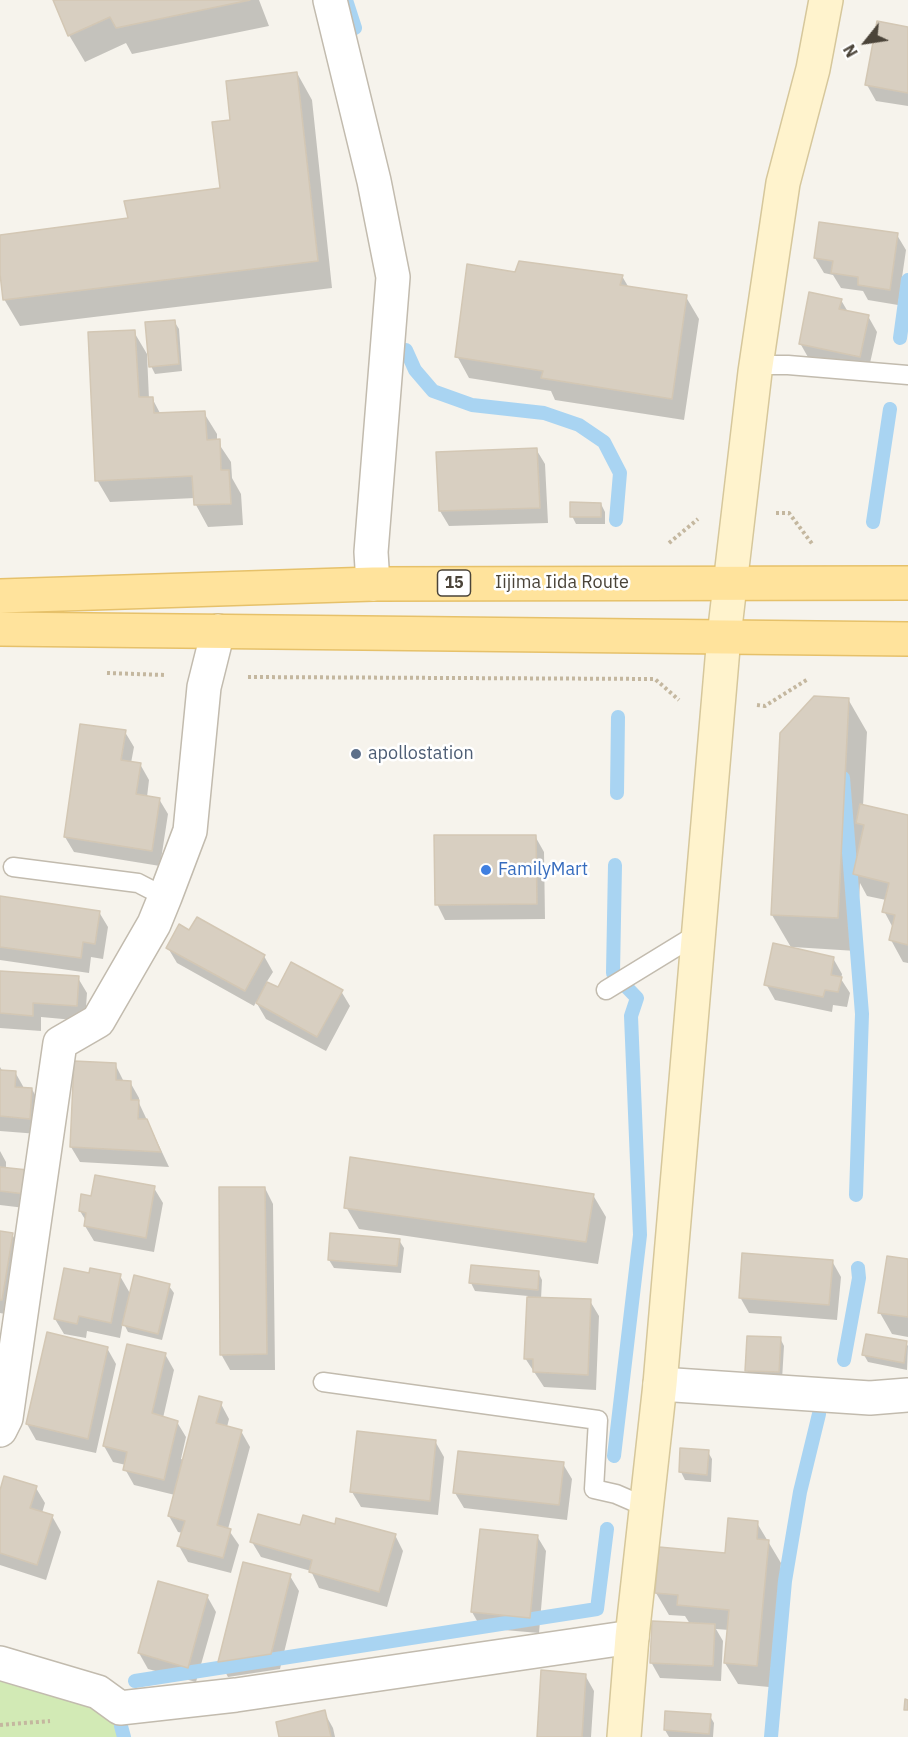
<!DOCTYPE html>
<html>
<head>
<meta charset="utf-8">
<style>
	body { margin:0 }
	#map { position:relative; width:908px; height:1737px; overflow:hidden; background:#f6f3ec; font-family:"IBM Plex Sans",sans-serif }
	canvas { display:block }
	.north { position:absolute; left:836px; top:12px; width:60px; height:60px; -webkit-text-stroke:4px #fff; paint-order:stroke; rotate:240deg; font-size:16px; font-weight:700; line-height:24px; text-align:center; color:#4b4439 }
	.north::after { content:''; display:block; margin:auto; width:21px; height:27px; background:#4b4439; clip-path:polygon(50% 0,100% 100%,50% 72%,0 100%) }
</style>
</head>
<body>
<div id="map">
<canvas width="908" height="1737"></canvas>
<div class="north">N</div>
</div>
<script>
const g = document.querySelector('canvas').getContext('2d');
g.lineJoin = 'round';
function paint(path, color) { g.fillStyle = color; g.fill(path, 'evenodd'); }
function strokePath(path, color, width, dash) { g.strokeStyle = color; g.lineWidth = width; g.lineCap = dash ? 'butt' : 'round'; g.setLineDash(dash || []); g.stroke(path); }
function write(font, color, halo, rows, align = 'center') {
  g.font = font + ' "IBM Plex Sans",sans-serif'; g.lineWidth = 5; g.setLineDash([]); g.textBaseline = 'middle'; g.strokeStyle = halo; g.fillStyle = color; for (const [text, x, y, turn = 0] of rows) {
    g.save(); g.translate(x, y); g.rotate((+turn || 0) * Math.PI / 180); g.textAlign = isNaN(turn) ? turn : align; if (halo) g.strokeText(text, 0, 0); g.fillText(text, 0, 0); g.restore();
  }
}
paint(new Path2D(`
	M0 1676 101 1703 126 1737H0Z`), '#d2eab5');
paint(new Path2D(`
	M55 0H259L269 26 132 54 126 43 85 62 69 35Z
	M908 28V106L876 101 867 85Z
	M297 73 312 100 332 288 20 326 4 299 0 261V236L129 220 222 189 232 122Z
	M897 235 906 250 898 305 868 300 863 291 841 288 833 275 824 273 815 258Z
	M516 274 622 276 629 288 686 297 699 319 684 420 555 400 551 391 469 378 457 356Z
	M841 300 848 312 868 316 877 332 868 372 809 359 800 343Z
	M174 321 179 329 182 371 155 374 151 366Z
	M134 332 147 354 149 399 152 398 161 415 204 413 217 434V441L231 462 232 478 241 494 243 525 208 527 196 505 195 498 110 502 97 480Z
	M536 449 545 464 548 523 449 526 440 511Z
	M601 504 605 512V524H576L572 516Z
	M848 699 867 732 863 806 908 817V963L903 962 891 940 893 928 884 911 886 900 867 896 860 883 856 951 793 947 792 949 833 958 842 974 841 979 850 993 847 1007 833 1005 832 1012 775 1000 766 984 792 949 772 915Z
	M125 732 134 747 131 763 140 764 149 780 147 797 159 799 168 814 160 866 74 852 65 837Z
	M535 836 544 852 545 919 445 920 437 904Z
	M0 898 99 912 108 927 103 959 91 957 89 973 0 960Z
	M190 932 264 956 273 972 266 983 278 989 341 991 350 1006 326 1051 266 1019 256 1002 254 1006 177 963 168 948Z
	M0 972 78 978 87 993 85 1021 41 1017V1031L0 1028Z
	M115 1064 124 1082H130L139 1098V1103L169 1167 80 1162 71 1147Z
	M0 1067 3 1072H15L24 1088 32 1089 40 1105 38 1134 0 1131Z
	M0 1151 6 1162V1169L33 1209 0 1205Z
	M154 1188 163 1203 154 1252 94 1241 85 1226 86 1221 80 1211 92 1198Z
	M265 1188 273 1204 275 1370H230L221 1354Z
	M593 1195 606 1217 598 1264 359 1229 346 1207Z
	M0 1232 12 1234 21 1250 10 1315 0 1313Z
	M399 1240 404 1248 401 1273 334 1268 329 1260Z
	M832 1261 841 1277 837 1320 749 1313 740 1297Z
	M908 1261V1337L892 1334 880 1313Z
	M538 1272 542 1280 541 1299 590 1301 599 1316 596 1390 544 1387 525 1358 528 1296 475 1291 471 1283Z
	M90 1275 120 1276 131 1295 169 1286 174 1293 162 1340 128 1332 123 1322 120 1338 87 1331 86 1338 64 1334 55 1319Z
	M780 1338 784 1346 782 1380 751 1378 747 1370Z
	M906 1343 908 1346 907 1370 868 1362 864 1355Z
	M107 1348 116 1364 96 1453 36 1440 27 1424Z
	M165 1354 174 1370 163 1418 177 1422 186 1437 181 1459 184 1460 221 1404 229 1419 227 1427 241 1431 250 1447 228 1529 239 1545 231 1573 188 1562 179 1546 183 1533 178 1532 169 1516 175 1495 134 1485 125 1469 126 1465 113 1462 104 1446Z
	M435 1441 444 1457 438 1515 361 1507 352 1492Z
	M708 1452 712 1459 711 1482 685 1480 681 1472Z
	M563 1464 572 1479 567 1520 464 1508 455 1493Z
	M36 1488 45 1503 42 1513 52 1516 61 1532 46 1580 0 1565V1495Z
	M757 1523 781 1563 769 1687 738 1684 725 1663 729 1630 716 1629 723 1641 721 1681 660 1678 651 1662 690 1624 685 1616 669 1615 656 1593 726 1555Z
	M336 1526 395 1535 403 1551 387 1607 319 1588 311 1571 261 1557 252 1542 301 1527Z
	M537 1536 546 1551 539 1633 481 1628 472 1612Z
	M290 1576 299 1591 280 1669 228 1677 220 1662Z
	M207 1596 216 1612 196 1682 148 1669 139 1653Z
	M585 1675 594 1691 591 1737H538Z
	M324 1712 333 1728 335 1737H281Z
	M710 1716 714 1723 713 1737H669L665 1730Z`), '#0003');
strokePath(new Path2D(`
	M346 0 355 28
	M900 338 908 280
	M406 350 415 370 433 391 472 405 544 413 579 425 604 442 620 473 616 520
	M873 522 890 409
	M843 778 862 1014 856 1195
	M617 793 618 717
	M844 1360 859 1278 858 1268
	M614 1456 640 1235 631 1016 637 998 613 973 615 865
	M135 1681 597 1609 607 1529
	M121 1726 124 1737
	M771 1737 785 1581 800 1492 819 1414`), '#a9d4f2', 14);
const building = new Path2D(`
	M53 0H250L116 28 110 17 68 36Z
	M877 21 908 27V93L865 85Z
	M297 72 318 261 3 300 0 274V235L128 218 124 201 220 188 212 122 230 120 226 81Z
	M819 222 898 233 890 290 858 285V277L831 273 833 261 814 258Z
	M519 261 623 275 620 285 687 295 672 399 541 378 543 371 455 357 467 264 515 272Z
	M809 292 842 299 839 309 869 315 860 357 799 344Z
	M175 320 179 364 149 367 145 322Z
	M135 330 139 397H153L154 413 205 411 207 440 220 439 221 470H229L231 504 194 505 192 476 95 481 88 332Z
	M537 448 540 508 439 511 436 452Z
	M570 502 601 503V517H570Z
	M814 696 849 698 838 918 771 915 780 733Z
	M80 724 126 730 121 760 141 763 136 794 160 798 152 851 64 837Z
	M860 804 908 815V945L889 940 895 915 882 912 889 883 853 874 864 825 856 823Z
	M434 835H536L537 904 435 905Z
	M0 896 100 911 95 944 83 942 81 958 0 947Z
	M197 917 265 955 245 991 166 948 179 924 189 930Z
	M773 943 834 957 831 975 842 977 838 992 825 990 823 997 764 985Z
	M291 962 343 990 317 1037 256 1003 267 982 278 987Z
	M0 971 79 976 77 1006 33 1003V1016L0 1013Z
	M74 1061 116 1063V1080L131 1081V1100H139L138 1119H147L161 1152 70 1147Z
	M0 1070 16 1071 15 1087 32 1088 30 1119 0 1116Z
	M350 1157 594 1194 586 1242 344 1208Z
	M0 1167 28 1170 25 1194 0 1191Z
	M95 1175 155 1186 146 1238 84 1226 86 1213 79 1211 81 1194 91 1196Z
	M219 1187H265L267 1354 220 1355Z
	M0 1231 13 1233 2 1300H0Z
	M330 1233 400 1239 397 1266 328 1260Z
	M742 1253 833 1260 829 1305 739 1298Z
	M887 1256 908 1259V1317L878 1313Z
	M471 1265 539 1271 538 1290 469 1283Z
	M64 1268 89 1273 90 1268 121 1274 111 1323 79 1316 77 1324 54 1319Z
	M134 1275 170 1284 158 1334 122 1325Z
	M527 1297 591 1299 588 1375 533 1372V1359H524Z
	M47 1332 108 1347 88 1439 26 1424Z
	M866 1334 907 1341 904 1363 862 1355Z
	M747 1336 781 1337 779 1372 745 1371Z
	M127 1344 166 1353 152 1413 178 1421 164 1480 123 1470 127 1452 103 1446Z
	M199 1396 222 1402 216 1423 242 1430 217 1525 231 1529 223 1558 177 1546 185 1521 168 1516Z
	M357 1431 436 1440 430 1501 350 1492Z
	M680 1448 709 1450 707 1475 679 1472Z
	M458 1451 564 1462 559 1505 453 1493Z
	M4 1476 37 1486 30 1508 53 1515 37 1565 0 1553V1490Z
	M258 1514 300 1525 303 1515 335 1524 336 1518 396 1534 379 1592 309 1572 312 1560 250 1542Z
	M728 1518 758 1521 757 1539 769 1540 757 1666 724 1663 729 1610 677 1605 678 1595 655 1593 659 1547 725 1553Z
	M480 1529 538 1535 530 1618 471 1612Z
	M243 1562 291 1574 271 1654 218 1662Z
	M158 1581 208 1595 188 1668 138 1653Z
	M652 1621 715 1624 713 1666 650 1663Z
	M541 1670 586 1674 582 1737H537Z
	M905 1699 908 1700V1710H904Z
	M325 1710 331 1737H279L276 1722Z
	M665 1711 711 1714 709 1734 664 1730Z`);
paint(building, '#d8cfc1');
strokePath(building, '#d3c7b4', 1.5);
const lane = new Path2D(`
	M756 365H788L908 375
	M13 867 138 883 165 897
	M606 990 699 933
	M323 1382 598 1420 594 1489 616 1494 646 1507`);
const street = new Path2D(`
	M330 0 374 181 393 277 371 552 373 584
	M660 1384 870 1398 908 1395
	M0 1430 6 1418 60 1043 98 1021 154 924 165 897 190 831 204 687 218 631
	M0 1663 98 1692 120 1708 236 1695 632 1637`);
const secondary = new Path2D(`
	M624 1737 632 1637 660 1384 724 636 755 372 783 183 813 69 826 0`);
const primary = new Path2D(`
	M0 596 373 584 908 583
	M0 629 908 639`);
strokePath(lane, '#c2bbae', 21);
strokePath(street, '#c2bbae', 36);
strokePath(secondary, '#d6c79b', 36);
strokePath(primary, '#e6c16a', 36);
strokePath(new Path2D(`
	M776 513H789L813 545
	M669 543 698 519
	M107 673 165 675
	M248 677 655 679 679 700
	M757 705 765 706 808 679
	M0 1725 50 1721`), '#c4b79f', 4, [3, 3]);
strokePath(lane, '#fff', 18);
strokePath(street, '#fff', 33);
strokePath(secondary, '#fff3cd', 33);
strokePath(primary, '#ffe39c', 33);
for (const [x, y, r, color] of [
	[356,754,6,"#5c6f8a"],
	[486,870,6,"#3f7fe0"]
]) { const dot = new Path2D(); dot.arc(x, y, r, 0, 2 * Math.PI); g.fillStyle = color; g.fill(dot); strokePath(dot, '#fff', 2); }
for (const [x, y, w] of [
	[454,583,33]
]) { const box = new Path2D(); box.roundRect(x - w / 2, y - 13, w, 26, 4.5); g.fillStyle = '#fff'; g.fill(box); strokePath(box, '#4b4439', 1.5); }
write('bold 16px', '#4b4439', null, [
	["15",454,583]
]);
write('18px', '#4b4439', '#fff', [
	["Iijima Iida Route",562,583]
]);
write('18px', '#4e5e75', '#fff', [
	["apollostation",368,754]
], 'left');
write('18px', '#366cbe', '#fff', [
	["FamilyMart",498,870]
], 'left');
</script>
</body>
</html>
